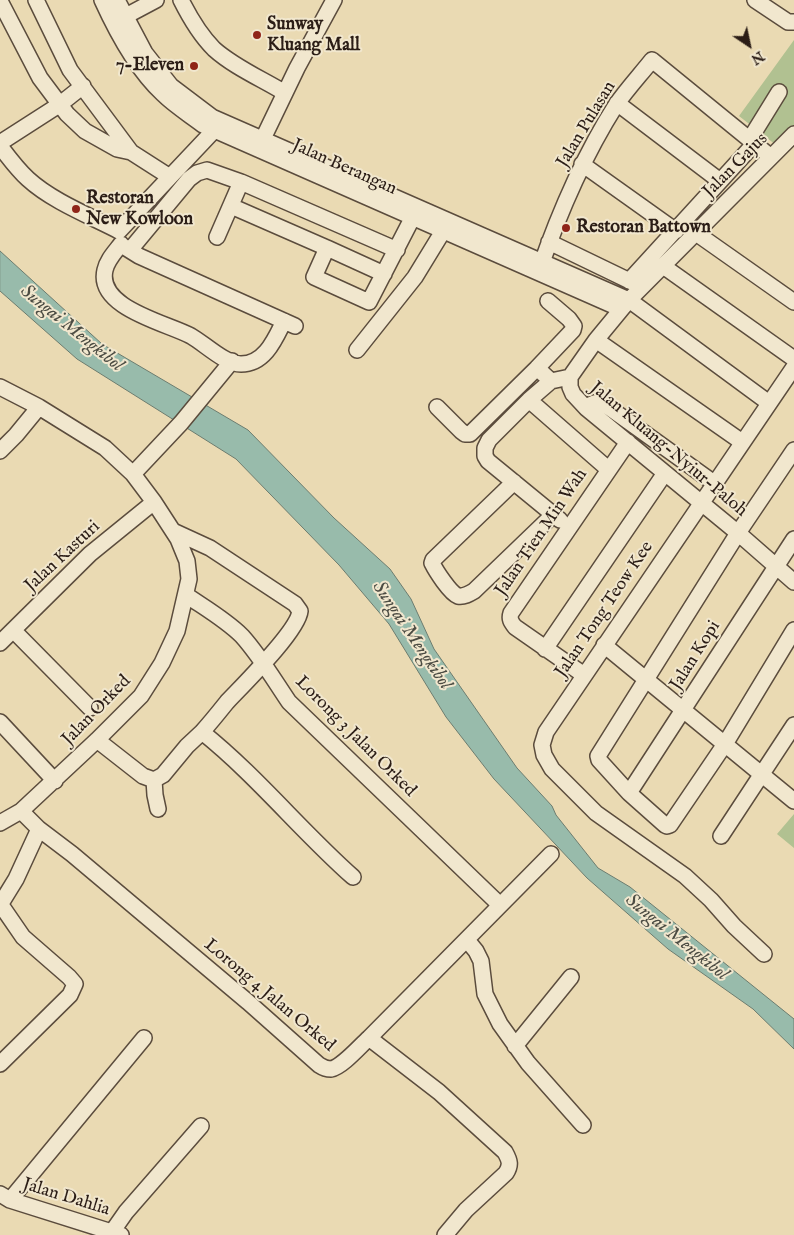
<!DOCTYPE html>
<html>
<head>
<meta charset="utf-8">
<style>
	body { margin:0 }
	#map { position:relative; width:794px; height:1235px; overflow:hidden; background:#eadab3; font-family:"IM FELL English",serif }
	canvas { display:block }
	.north { position:absolute; left:724px; top:20px; width:50px; height:50px; -webkit-text-stroke:4px #f1e7ce; paint-order:stroke; rotate:146deg; font-size:14px; font-weight:700; line-height:20px; text-align:center; color:#2b1d16 }
	.north::after { content:''; display:block; margin:auto; width:18px; height:22px; background:#2b1d16; clip-path:polygon(50% 0,100% 100%,50% 72%,0 100%) }
</style>
</head>
<body>
<div id="map">
<canvas width="794" height="1235"></canvas>
<div class="north">N</div>
</div>
<script>
const g = document.querySelector('canvas').getContext('2d');
g.lineJoin = 'round';
function paint(path, color) { g.fillStyle = color; g.fill(path, 'evenodd'); }
function strokePath(path, color, width, dash) { g.strokeStyle = color; g.lineWidth = width; g.lineCap = dash ? 'butt' : 'round'; g.setLineDash(dash || []); g.stroke(path); }
function write(font, color, halo, rows, align = 'center') {
  g.font = font + ' "IM FELL English",serif'; g.lineWidth = 4; g.setLineDash([]); g.textBaseline = 'middle'; g.strokeStyle = halo; g.fillStyle = color; for (const [text, x, y, turn = 0] of rows) {
    g.save(); g.translate(x, y); g.rotate((+turn || 0) * Math.PI / 180); g.textAlign = isNaN(turn) ? turn : align; if (halo) g.strokeText(text, 0, 0); g.fillText(text, 0, 0); g.restore();
  }
}
paint(new Path2D(`
	M794 40V127L776 145 739 116Z
	M794 814V848L777 834Z`), '#b1c191');
const water = new Path2D(`
	M0 251 102 344 248 430 334 518 390 569 411 599 434 649 517 768 552 806 556 815 598 868 630 887 794 1019V1049L753 1009 668 949 587 878 494 779 446 717 389 624 339 565 236 459 77 359 0 291Z`);
paint(water, '#98bbab');
strokePath(water, '#6c7c6f', 1);
const minor = new Path2D(`
	M36 0 70 70 131 152
	M102 0C117 33 137 70 163 94 175 106 190 115 203 125L621 309
	M117 0 145 53 171 86 212 117 629 300 769 403
	M181 0C189 16 201 36 214 49 234 67 262 79 285 93
	M755 0 788 22H794
	M0 1 40 78 67 114 85 131 117 149 131 152 170 177
	M124 17 156 0
	M617 103 720 181
	M794 134 629 300 596 340 570 377V387L573 394 586 408 738 533 794 582
	M750 139 779 92
	M0 143 59 105 83 86
	M0 146C9 158 17 169 28 179 52 201 90 216 119 231L220 124
	M258 149 297 68 334 0
	M582 164 676 231
	M231 206 327 248 314 277 369 302 417 209
	M696 233 794 302
	M217 237 241 182
	M549 242 638 285
	M121 244C115 252 107 260 105 270 96 308 167 323 191 336 205 344 225 364 241 364 265 364 275 339 284 321
	M123 246 139 256 295 326
	M327 248 384 274
	M130 250 189 179 197 173 207 170 241 182 397 250
	M663 266 794 359
	M539 271C559 213 583 157 616 105 627 89 641 74 652 60L771 157
	M629 281 755 143
	M596 340 742 442
	M357 350 415 277 448 223
	M537 368 573 330 574 326 569 319 548 301
	M0 387 39 407 105 448 133 474 154 502 178 539 187 561 189 579 177 631 162 663 141 696 97 740 21 811 0 823
	M529 400 608 469
	M437 407 461 431 465 434H470L537 368 551 381
	M586 408C592 403 596 401 604 404L714 483
	M794 450 738 533 598 756 599 760 629 793 665 825 667 826 670 825 725 744 794 630
	M0 451 16 435 39 407
	M133 474 181 423 232 361
	M514 482 433 560 432 563C436 571 450 593 458 596 464 597 469 594 474 591L553 515
	M560 520 488 461 485 456V448L489 440 529 400 551 381 570 377
	M173 531 210 548 295 604 300 611C298 631 243 685 227 702 219 712 211 722 202 732
	M186 595C205 608 226 620 242 636 260 656 274 680 289 702L500 905
	M13 630 90 708
	M0 643 90 554 154 502
	M604 645 794 801
	M545 649 665 473
	M584 675 515 627C511 622 509 619 511 613L628 442
	M0 722 55 781
	M97 740 143 776 154 780 163 775 187 746 202 732C257 776 301 831 353 877
	M154 780 155 795 158 809
	M629 793 794 539
	M21 811 39 829 72 854 248 1002 319 1065C322 1067 326 1069 331 1069 342 1067 360 1046 369 1038L551 854
	M721 836 794 725
	M0 905 16 879 39 829
	M467 940 476 951 481 961 485 994 500 1024 528 1063 583 1125
	M764 954 734 926 711 900 685 876 596 813 552 769 544 755 542 745 546 732 794 367
	M369 1038 439 1092 505 1152C510 1161 511 1165 506 1173L466 1210 445 1235
	M515 1046 571 977
	M0 1064 70 995 75 984 69 977 23 937 1 905
	M0 1194 10 1200 121 1235
	M10 1200 144 1038
	M112 1232 126 1212 201 1126`);
strokePath(minor, '#5b4c3d', 18);
strokePath(minor, '#f1e7ce', 15);
for (const [x, y, r, color] of [
	[257,35,5,"#8f2418"],
	[194,66,5,"#8f2418"],
	[76,209,5,"#8f2418"],
	[566,228,5,"#8f2418"]
]) { const dot = new Path2D(); dot.arc(x, y, r, 0, 2 * Math.PI); g.fillStyle = color; g.fill(dot); strokePath(dot, '#f1e7ce', 2); }
write('bold 18px', '#2b1d16', '#f1e7ce', [
	["Sunway",267,25],
	["Kluang Mall",267,46],
	["7-Eleven",184,66,"right"],
	["Restoran",86,199],
	["New Kowloon",86,220],
	["Restoran Battown",576,228]
], 'left');
write('18px', '#2b1d16', '#f1e7ce', [
	["Jalan Pulasan",587,125,-59],
	["Jalan Gajus",736,166,-45],
	["Jalan Berangan",344,168,24],
	["Jalan Kluang-Nyiur-Paloh",668,450,40],
	["Jalan Tien Min Wah",542,533,-56],
	["Jalan Kasturi",63,557,-43],
	["Jalan Tong Teow Kee",605,610,-56],
	["Jalan Kopi",696,656,-58],
	["Jalan Orked",97,711,-46],
	["Lorong 3 Jalan Orked",355,737,45],
	["Lorong 4 Jalan Orked",269,996,40],
	["Jalan Dahlia",66,1198,17]
]);
write('italic 19px', '#4c4c43', '#f1e7ce', [
	["Sungai Mengkibol",71,329,39],
	["Sungai Mengkibol",411,636,56],
	["Sungai Mengkibol",676,938,39]
]);
</script>
</body>
</html>
